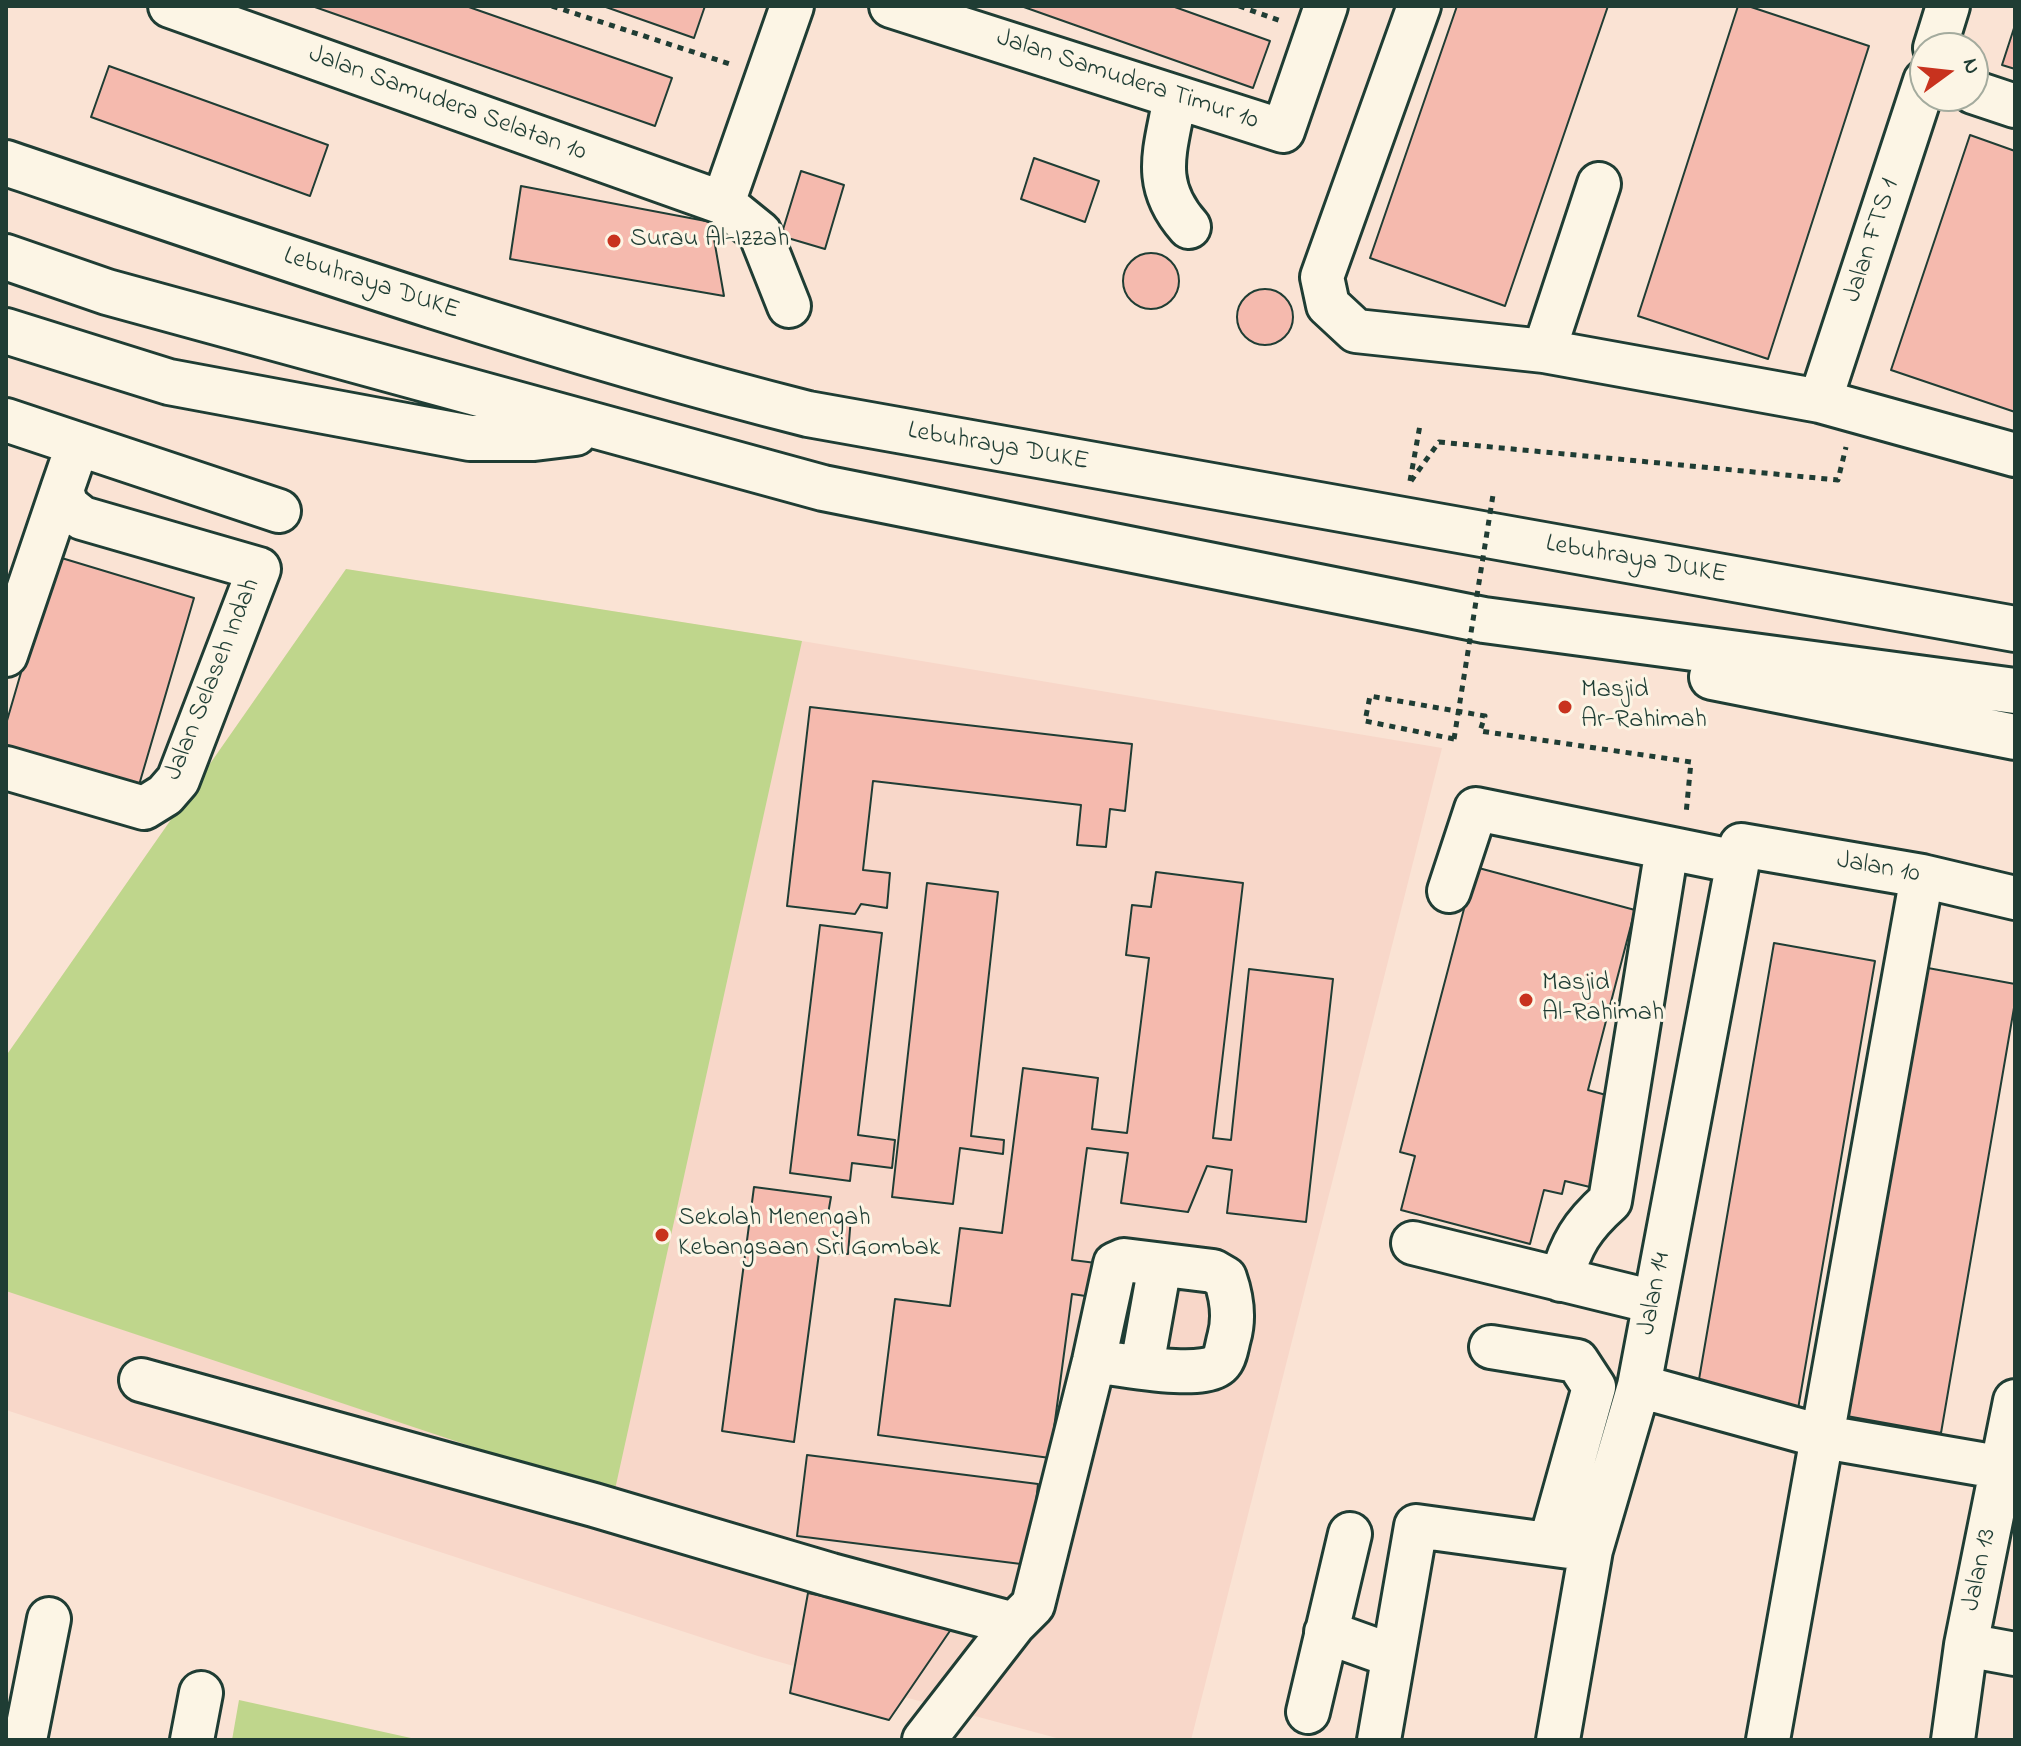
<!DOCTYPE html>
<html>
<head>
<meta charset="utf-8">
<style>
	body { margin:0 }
	#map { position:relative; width:2021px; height:1746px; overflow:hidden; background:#fae3d4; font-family:"Indie Flower",sans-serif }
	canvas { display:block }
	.frame { position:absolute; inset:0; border:8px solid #1f3d34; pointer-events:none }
	.north { position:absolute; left:1909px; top:32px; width:80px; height:80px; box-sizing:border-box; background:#fcf5e5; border:2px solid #a4ab9e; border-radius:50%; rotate:75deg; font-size:22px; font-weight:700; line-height:32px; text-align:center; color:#1f3d34 }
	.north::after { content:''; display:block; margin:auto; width:28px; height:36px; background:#c8321e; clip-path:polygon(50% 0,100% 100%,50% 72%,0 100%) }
</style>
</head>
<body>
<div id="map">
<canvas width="2021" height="1746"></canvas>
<div class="frame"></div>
<div class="north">N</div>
</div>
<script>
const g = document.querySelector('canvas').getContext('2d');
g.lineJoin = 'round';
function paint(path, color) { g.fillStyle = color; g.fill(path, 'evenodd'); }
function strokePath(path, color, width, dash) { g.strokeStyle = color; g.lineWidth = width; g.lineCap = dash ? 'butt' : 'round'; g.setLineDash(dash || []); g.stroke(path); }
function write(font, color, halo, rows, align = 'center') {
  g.font = font + ' "Indie Flower",sans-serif'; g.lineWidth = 6; g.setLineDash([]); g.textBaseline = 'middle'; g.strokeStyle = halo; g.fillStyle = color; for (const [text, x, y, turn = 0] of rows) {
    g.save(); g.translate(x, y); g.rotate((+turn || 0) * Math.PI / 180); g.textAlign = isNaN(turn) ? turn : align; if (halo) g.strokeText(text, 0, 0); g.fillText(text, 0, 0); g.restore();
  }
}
paint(new Path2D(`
	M346 569 802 641 1442 748 1191 1740H1064L908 1698 758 1656 6 1410V1061L8 1053Z`), '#f8d7c9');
paint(new Path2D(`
	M346 569 802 641 614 1494 6 1291 8 1053Z
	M239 1700 420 1740H232Z`), '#bfd68c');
const building = new Path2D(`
	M312 6H466L672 78 655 126Z
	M603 6H705L694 38Z
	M1021 6H1172L1270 41 1253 88Z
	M1457 6H1608L1505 306 1370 258Z
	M1738 6H1748L1869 46 1768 359 1638 316Z
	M2015 25V69L2002 65Z
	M109 66 328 145 310 196 91 117Z
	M1970 135 2015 151V412L1891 370Z
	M1034 158 1099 181 1085 222 1021 199Z
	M801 171 844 185 825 249 781 236Z
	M521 186 711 222 724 296 510 259Z
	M1123 281a28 28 0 1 1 56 0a28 28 0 1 1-56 0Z
	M1237 317a28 28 0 1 1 56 0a28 28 0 1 1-56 0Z
	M55 556 194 598 139 785 6 745V724Z
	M810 707 1132 744 1125 811 1110 809 1106 847 1077 845 1081 805 873 781 863 870 890 873 887 908 861 904 855 914 787 906Z
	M1475 867 1635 910 1588 1090 1617 1098 1594 1188 1565 1181 1562 1194 1544 1190 1530 1244 1401 1210 1415 1156 1400 1152Z
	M1156 872 1243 883 1213 1138 1231 1140 1249 969 1333 979 1306 1222 1227 1213 1232 1170 1207 1166 1188 1212 1121 1203 1128 1153 1087 1148 1072 1260 1104 1264 1099 1298 1072 1294 1050 1458 878 1435 895 1299 950 1306 960 1228 1002 1233 1023 1068 1098 1078 1092 1129 1127 1133 1149 958 1126 955 1132 905 1151 907Z
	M927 883 998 892 971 1136 1004 1140 1003 1154 960 1148 953 1204 892 1197Z
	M820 925 882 933 858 1135 895 1140 892 1168 852 1163 850 1181 790 1173Z
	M1774 943 1875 961 1798 1409 1697 1391Z
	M1917 966 2015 984V1002L1941 1433 1841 1415Z
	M754 1187 831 1197 828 1214 851 1217 848 1254 819 1253 794 1442 722 1431Z
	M807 1455 1038 1484 1029 1565 797 1536Z
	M808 1593 954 1625 889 1720 790 1693Z`);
paint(building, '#f5baae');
strokePath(building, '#1f3d34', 2);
const minor = new Path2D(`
	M170 6 723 203 760 233 789 306
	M891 6 1283 131 1326 6
	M1419 6 1322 277 1328 305 1356 331 1544 351 1820 401 2015 455
	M1935 48 1948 6
	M1973 92 2015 106
	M1175 97C1166 150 1150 183 1189 227
	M723 203 792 6
	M1544 351 1599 184
	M1820 401 1925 81
	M6 420 279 511
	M6 655 62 490
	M6 768 144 808 165 795 178 780 259 569 82 518 67 506 62 490 78 444
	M1449 891 1476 809 1737 862
	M1413 1243 1654 1302
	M1561 1280C1571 1244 1582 1226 1610 1201L1667 848
	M1491 1347 1577 1361 1594 1387 1550 1544
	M1142 1366 1160 1265
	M141 1380 594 1505 831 1575 1014 1624
	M1639 1386 1824 1437 2015 1470
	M1326 1632 1393 1656
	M1966 1645 2015 1654
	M1308 1712 1350 1534
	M25 1740 49 1619
	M192 1740 201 1693
	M924 1740 1014 1624 1033 1605 1094 1361 1115 1264 1124 1260 1213 1271 1225 1278C1232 1298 1235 1317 1229 1338 1227 1345 1226 1356 1221 1362 1207 1382 1119 1364 1094 1361
	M1379 1740 1416 1526 1591 1550
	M1558 1740 1591 1550 1639 1386 1741 845 1922 876 2015 898
	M1768 1740 1922 876
	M1953 1740 1966 1645 2015 1401`);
const highway = new Path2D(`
	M6 163C271 253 536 345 808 414L2015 629
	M6 257 107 292 823 488 1484 620 2015 691
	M6 331 169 382 470 438H534L575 433
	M1712 677 2015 737`);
strokePath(minor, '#1f3d34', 48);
strokePath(highway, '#1f3d34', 50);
strokePath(new Path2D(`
	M552 6 730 64
	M1239 6 1281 21
	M1410 481 1420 425
	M1411 481 1439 442 1838 480 1846 447
	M1454 739 1365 721 1370 696 1485 716 1480 731 1691 762 1686 814`), '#1f3d34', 5, [6, 6]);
strokePath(minor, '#fcf5e5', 42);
strokePath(highway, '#fcf5e5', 44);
strokePath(new Path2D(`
	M1454 739 1493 495`), '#1f3d34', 5, [6, 6]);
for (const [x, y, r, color] of [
	[614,241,8,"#c8321e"],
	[1565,707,8,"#c8321e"],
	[1526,1000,8,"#c8321e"],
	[662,1235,8,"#c8321e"]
]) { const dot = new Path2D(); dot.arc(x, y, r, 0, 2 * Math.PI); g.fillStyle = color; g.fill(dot); strokePath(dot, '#fcf5e5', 3); }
write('26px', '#1f3d34', '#fcf5e5', [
	["Jalan Samudera Timur 10",1127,81,18],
	["Jalan Samudera Selatan 10",447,105,20],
	["Jalan FTS 1",1873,241,-72],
	["Lebuhraya DUKE",371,285,18],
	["Lebuhraya DUKE",998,448,10],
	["Lebuhraya DUKE",1636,561,10],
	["Jalan Selaseh Indah",214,680,-68],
	["Jalan 10",1878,869,10],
	["Jalan 14",1656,1294,-79],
	["Jalan 13",1981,1570,-78]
]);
write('26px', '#1f3d34', '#fcf5e5', [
	["Surau Al-Izzah",630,241],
	["Masjid",1581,692],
	["Ar-Rahimah",1581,722],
	["Masjid",1542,985],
	["Al-Rahimah",1542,1015],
	["Sekolah Menengah",678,1220],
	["Kebangsaan Sri Gombak",678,1250]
], 'left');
</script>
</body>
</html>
